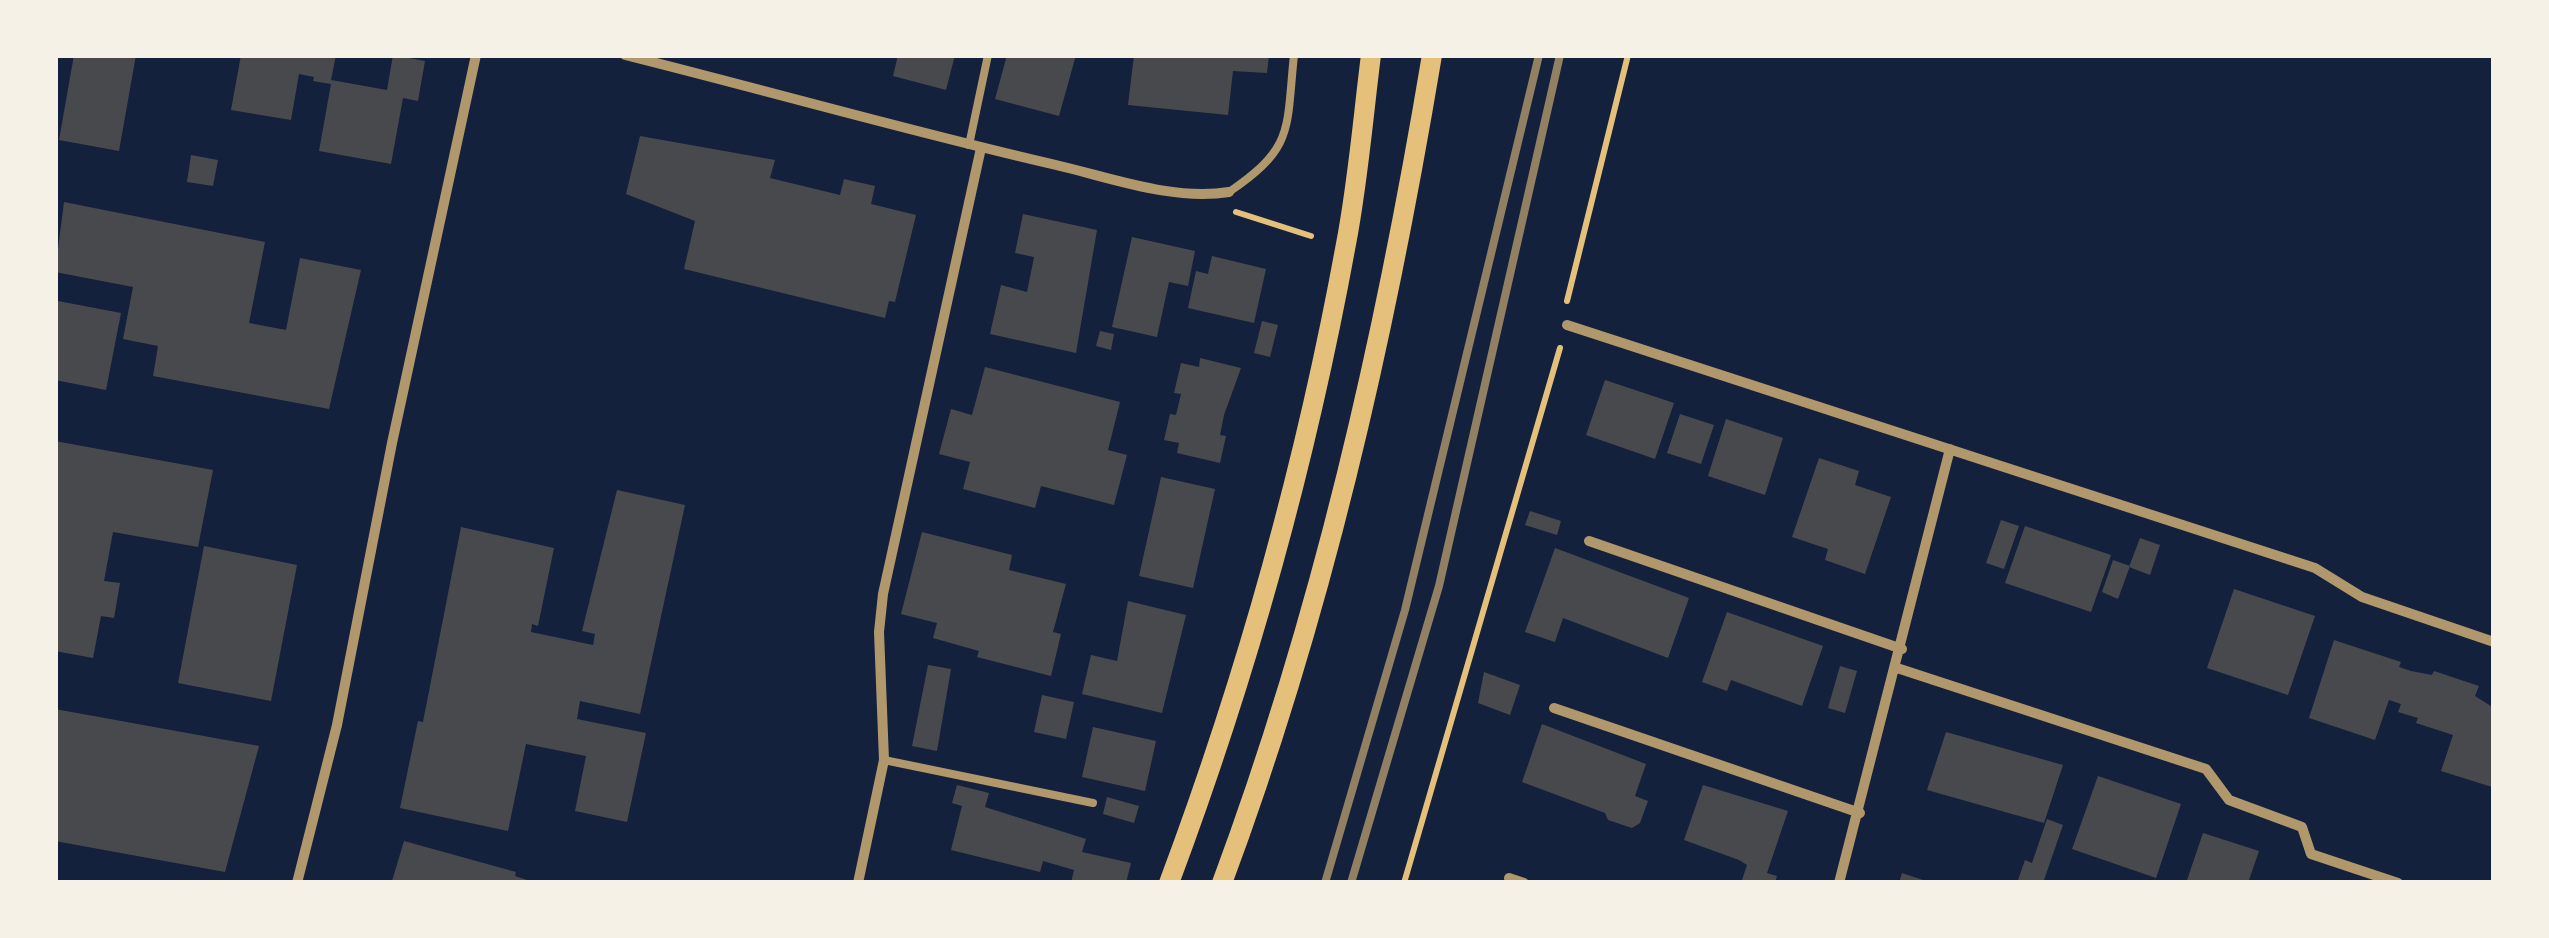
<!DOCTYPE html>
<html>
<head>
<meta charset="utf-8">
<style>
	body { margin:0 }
	#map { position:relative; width:2549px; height:938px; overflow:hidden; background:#14213d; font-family:"Sofia Sans Condensed",sans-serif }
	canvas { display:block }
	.frame { position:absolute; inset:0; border:58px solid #f6f1e7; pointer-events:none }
</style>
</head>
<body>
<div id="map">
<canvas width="2549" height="938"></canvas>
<div class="frame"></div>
</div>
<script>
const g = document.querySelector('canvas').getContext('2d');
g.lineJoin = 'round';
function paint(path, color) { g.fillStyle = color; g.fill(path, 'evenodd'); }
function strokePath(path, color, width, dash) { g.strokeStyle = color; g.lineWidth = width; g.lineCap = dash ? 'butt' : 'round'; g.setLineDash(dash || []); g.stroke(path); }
paint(new Path2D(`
	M74 55H136L119 151 59 140Z
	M241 55H336L331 80 387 90 393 55 425 61 418 101 403 98 391 164 319 151 331 84 313 81 314 77 299 74 291 120 231 110Z
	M898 55H955L946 90 893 76Z
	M1007 55H1076L1059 116 995 99Z
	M1134 55H1269L1267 73 1233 71 1228 115 1128 105Z
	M640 136 775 160 770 178 840 195 844 179 875 186 871 204 916 215 895 302 889 301 885 318 684 269 695 221 626 194Z
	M191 155 218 160 213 186 187 182Z
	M64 202 265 242 249 323 286 330 300 258 361 270 329 409 153 376 158 346 123 339 133 287 55 272Z
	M1023 214 1097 230 1076 353 990 334 1001 285 1027 292 1034 257 1015 253Z
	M1132 237 1195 251 1188 286 1169 282 1157 337 1112 327Z
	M1212 256 1266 269 1254 323 1188 308 1196 271 1208 274Z
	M58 301 121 313 106 390 55 380Z
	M1262 321 1278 325 1270 357 1254 353Z
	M1100 331 1114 334 1111 350 1096 346Z
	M1200 358 1241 368 1224 415 1220 435 1226 436 1220 463 1177 453 1179 443 1164 440 1170 414 1176 415 1181 394 1174 393 1181 363 1199 367Z
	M985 367 1120 402 1108 450 1127 455 1114 505 1041 486 1035 508 963 489 970 462 939 454 951 409 972 415Z
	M1605 380 1674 403 1655 459 1586 435Z
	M1680 414 1714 425 1701 464 1667 453Z
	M1726 419 1783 438 1765 495 1708 476Z
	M55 441 213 470 198 547 113 532 104 581 120 583 114 618 101 616 93 658 55 651Z
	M1819 458 1859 471 1855 485 1891 497 1865 574 1825 560 1828 549 1792 537Z
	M1161 477 1215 489 1193 588 1139 576Z
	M617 490 685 505 640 714 580 701 577 719 646 733 627 822 575 811 586 756 526 744 508 831 400 808 418 721 423 722 461 527 554 548 538 626 532 624 531 632 593 645 595 634 582 631Z
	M1530 511 1561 521 1557 535 1525 525Z
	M2001 520 2019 526 2004 569 1986 563Z
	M2025 526 2111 555 2091 612 2005 583Z
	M922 532 1012 555 1009 570 1066 584 1053 632 1061 634 1051 676 977 657 979 651 933 638 937 623 901 614Z
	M2140 538 2160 545 2150 575 2129 567Z
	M204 546 297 565 271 701 178 683Z
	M1555 548 1689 598 1668 658 1563 618 1555 642 1525 632Z
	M2113 560 2130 566 2118 599 2102 592Z
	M2234 589 2315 616 2288 695 2207 668Z
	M1128 601 1186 615 1162 713 1082 694 1091 655 1117 661Z
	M1727 612 1823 646 1802 706 1731 680 1727 691 1702 682Z
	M2334 640 2401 662 2399 667 2411 671 2432 675 2434 671 2479 686 2475 696 2494 708 2492 787 2441 771 2453 735 2416 723 2418 718 2398 712 2401 704 2389 700 2375 740 2309 718Z
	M928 665 951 669 937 751 912 746Z
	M1840 666 1857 671 1845 713 1828 708Z
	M1484 672 1520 685 1510 715 1478 703Z
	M1042 695 1074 702 1066 739 1034 732Z
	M55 709 259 746 225 872 55 841Z
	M1542 724 1646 764 1635 796 1648 801 1640 823 1632 828 1608 820 1605 813 1522 782Z
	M1093 727 1156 741 1145 791 1082 777Z
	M1946 732 2063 765 2044 823 1927 790Z
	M2098 776 2181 804 2156 878 2072 849Z
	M957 785 989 793 985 807 1086 839 1082 852 1131 863 1126 883H1071L1074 870 1043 861 1040 872 951 850 962 806 952 803Z
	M1703 785 1788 811 1767 873 1777 876 1775 883H1741L1747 865 1739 860 1684 840Z
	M1107 797 1139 806 1134 823 1103 814Z
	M2047 819 2063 825 2043 883H2017L2025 860 2032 863Z
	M2203 833 2259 851 2248 883H2186Z
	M404 841 516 872 515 876 536 883 392 881Z
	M1902 873 1929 882V883H1899Z`), '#48494c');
strokePath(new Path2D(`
	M1236 212 1311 236
	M1567 301 1628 55
	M1404 883 1560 348`), '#e5c07b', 6);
strokePath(new Path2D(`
	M969 145 988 55
	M1229 192C1295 147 1286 130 1294 55
	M884 760 1093 803`), '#b1986c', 8);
strokePath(new Path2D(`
	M625 55C769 91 912 132 1056 165 1112 178 1173 201 1229 192
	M1567 325 2315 568 2362 597 2494 642
	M1589 541 1902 649
	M1897 668 2206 769 2229 800 2302 827 2311 854 2398 883
	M1554 708 1860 813
	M1509 878 1524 883
	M297 883 337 725 392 443 476 55
	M858 883 884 760 879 632 883 594 981 148
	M1839 883 1950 449`), '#b1986c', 10);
strokePath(new Path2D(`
	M1169 883C1247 675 1306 463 1346 244 1358 182 1363 118 1371 55
	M1222 883C1322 615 1385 337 1432 55`), '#e5c07b', 20);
strokePath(new Path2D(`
	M1325 883 1405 610 1539 55
	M1351 883 1439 586 1560 55`), '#918062', 8);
</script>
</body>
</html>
